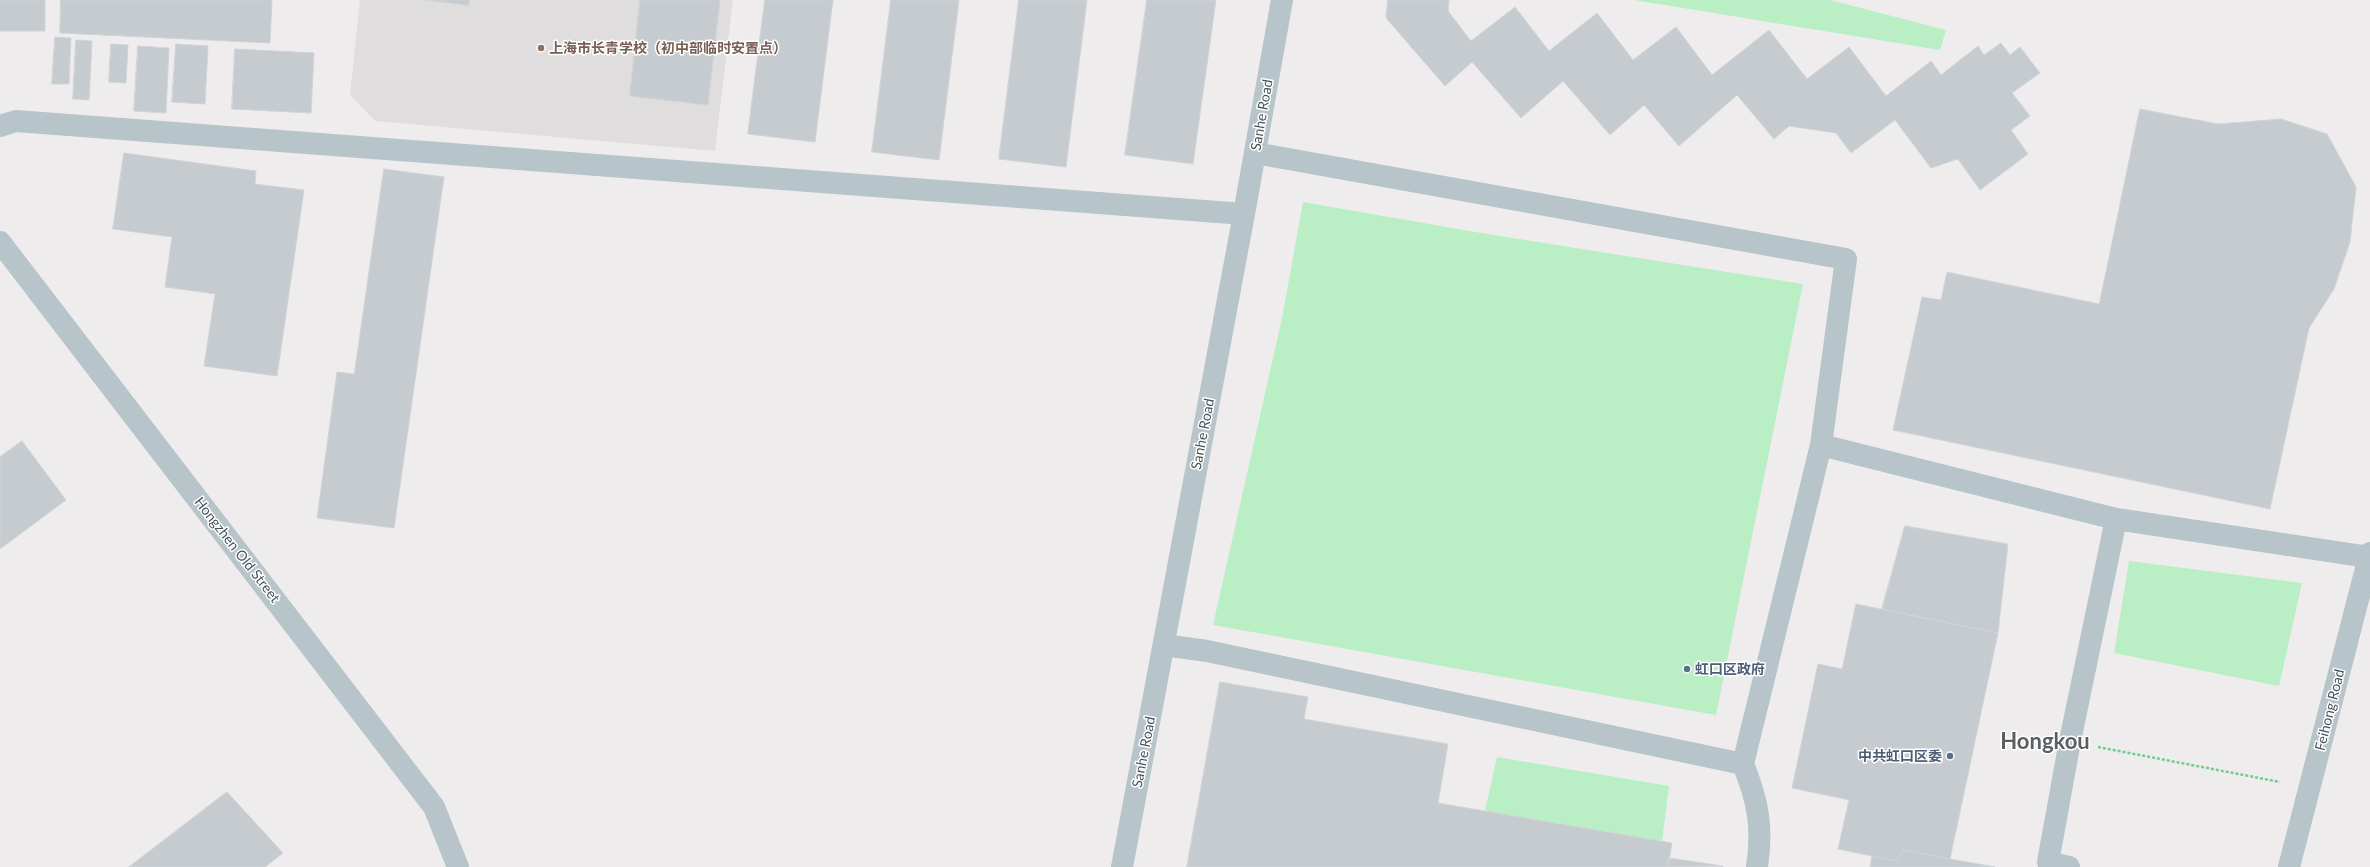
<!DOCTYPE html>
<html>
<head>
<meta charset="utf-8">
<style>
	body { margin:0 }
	canvas { display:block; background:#efeced }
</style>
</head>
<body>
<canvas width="2370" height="867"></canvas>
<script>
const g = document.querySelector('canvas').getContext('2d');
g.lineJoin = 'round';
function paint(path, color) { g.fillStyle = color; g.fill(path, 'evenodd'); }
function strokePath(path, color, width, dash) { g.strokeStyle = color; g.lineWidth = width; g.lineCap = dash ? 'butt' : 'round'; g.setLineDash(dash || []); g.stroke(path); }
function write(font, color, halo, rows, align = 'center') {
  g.font = font + ' Lato,"Noto Sans SC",sans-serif'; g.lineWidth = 3; g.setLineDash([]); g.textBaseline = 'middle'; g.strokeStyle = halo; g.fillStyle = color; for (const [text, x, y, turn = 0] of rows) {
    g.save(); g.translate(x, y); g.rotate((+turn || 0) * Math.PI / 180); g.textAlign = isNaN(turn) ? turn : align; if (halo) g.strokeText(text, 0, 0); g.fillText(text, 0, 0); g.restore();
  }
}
paint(new Path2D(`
	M360 0H733L715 151 375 121 350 95Z`), '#e0ddde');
paint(new Path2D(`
	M1634 0H1830L1946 30 1940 50Z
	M1303 202 1481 233 1803 284 1716 715 1213 625 1282 318Z
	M2129 561 2302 583 2279 686 2114 653Z
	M1497 757 1669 786 1662 841 1485 811Z`), '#baeec5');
const building = new Path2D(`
	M0 0H45V31H0Z
	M61 0H272L270 43 60 33Z
	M426 0H469V5Z
	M640 0H720L708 105 630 96Z
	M765 0H833L815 142 748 134Z
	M891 0H959L939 160 872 152Z
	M1019 0H1087L1066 167 999 159Z
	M1147 0H1216L1193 164 1125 155Z
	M1388 0H1449L1448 11 1471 41 1515 7 1549 51 1597 13 1633 60 1676 27 1712 75 1769 30 1807 79 1849 47 1886 96 1931 61 1941 75 1978 46 1984 55 2001 43 2010 55 2020 47 2040 73 2012 93 2030 116 2011 130 2028 154 1980 190 1958 159 1931 168 1895 120 1851 153 1836 133 1789 126 1774 139 1737 95 1679 146 1644 105 1610 135 1563 81 1521 118 1472 62 1445 86 1386 18Z
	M55 37 71 38 69 84H52Z
	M76 40 92 41 89 100 73 99Z
	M111 44 128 45 126 83 109 82Z
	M176 44 208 46 205 104 172 102Z
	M138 46 169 48 166 113 134 111Z
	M235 49 314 53 311 113 232 109Z
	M2140 109 2218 124 2281 119 2327 134 2356 187 2350 242 2334 289 2309 328 2270 509 1893 430 1922 297 1941 300 1947 272 2099 304Z
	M124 153 256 171 255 184 304 190 277 376 204 366 215 294 165 287 172 237 113 229Z
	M384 169 444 177 394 528 317 518 337 372 354 374Z
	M22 441 66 500 0 549V457Z
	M1905 526 2008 544 1998 633 1882 609Z
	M1856 604 1998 633 1950 859 1904 850 1896 861 1838 849 1849 800 1792 788 1818 664 1842 669Z
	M1220 682 1308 697 1304 719 1448 744 1438 803 1672 843 1668 867H1187Z
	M227 792 283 853 265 867H129Z
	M1904 850 1950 859 1995 867H1870L1872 856 1896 861Z
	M1669 858 1723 866 1668 867Z`);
paint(building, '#c6cbcf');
strokePath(building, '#d0d4d8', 1);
strokePath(new Path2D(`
	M2098 747 2280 782`), '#72cb90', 2.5, [3, 2]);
strokePath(new Path2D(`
	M0 126 16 121 1244 214
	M1255 153 1846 259 1821 445 1743 764C1758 801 1763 827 1757 867
	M0 242 434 807 458 867
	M1821 445 2116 519
	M1164 645 1207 651 1743 764
	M1122 867 1244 214 1282 0
	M2069 867 2048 862 2070 741 2116 519 2369 557
	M2289 867 2370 553`), '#b7c4c9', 22);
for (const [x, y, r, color] of [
	[541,48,4,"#8d6e63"],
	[1687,669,4,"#5c6f8a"],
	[1950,756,4,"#5c6f8a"]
]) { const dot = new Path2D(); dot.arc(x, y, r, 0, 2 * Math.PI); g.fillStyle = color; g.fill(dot); strokePath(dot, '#fff', 1.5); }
write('bold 14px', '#785e54', '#fff', [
	["上海市长青学校（初中部临时安置点）",549,48]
], 'left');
write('14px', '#455359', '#fff', [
	["Sanhe Road",1262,115,-80],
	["Sanhe Road",1203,434,-79],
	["Hongzhen Old Street",237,550,52],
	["Feihong Road",2330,710,-76],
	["Sanhe Road",1144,752,-79]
]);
write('bold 14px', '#4e5e75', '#fff', [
	["虹口区政府",1695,669],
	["中共虹口区委",1942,756,"right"]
], 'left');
write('bold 22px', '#595e61', '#fff', [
	["Hongkou",2045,742]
]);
</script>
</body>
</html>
